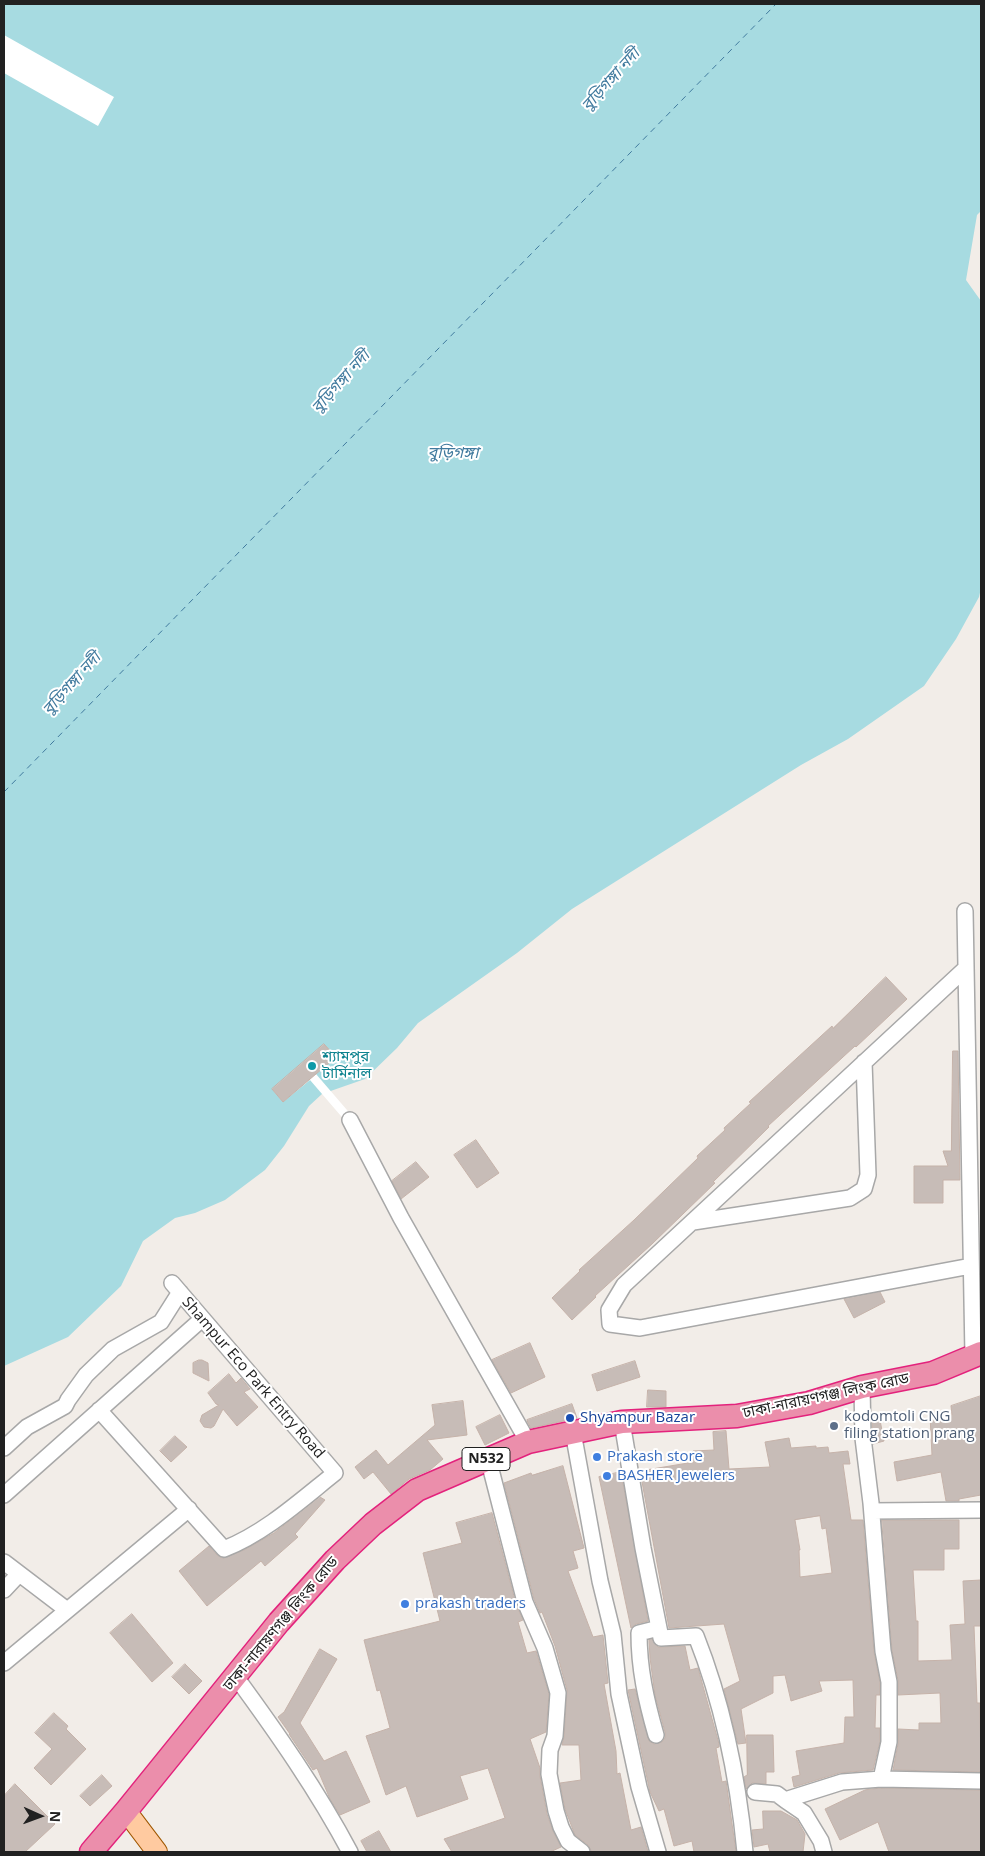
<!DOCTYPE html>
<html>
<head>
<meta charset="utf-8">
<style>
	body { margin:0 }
	#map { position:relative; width:985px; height:1856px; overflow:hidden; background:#f2ede8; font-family:"Open Sans",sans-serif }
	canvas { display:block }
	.frame { position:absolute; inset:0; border:5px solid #212121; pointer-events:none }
	.north { position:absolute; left:15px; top:1791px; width:50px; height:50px; -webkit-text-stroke:4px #fff; paint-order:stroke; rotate:92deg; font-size:14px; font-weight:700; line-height:20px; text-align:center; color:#212121 }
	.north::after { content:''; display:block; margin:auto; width:18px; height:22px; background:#212121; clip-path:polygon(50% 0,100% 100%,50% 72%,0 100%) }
</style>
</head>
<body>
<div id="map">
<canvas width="985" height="1856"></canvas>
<div class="frame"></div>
<div class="north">N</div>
</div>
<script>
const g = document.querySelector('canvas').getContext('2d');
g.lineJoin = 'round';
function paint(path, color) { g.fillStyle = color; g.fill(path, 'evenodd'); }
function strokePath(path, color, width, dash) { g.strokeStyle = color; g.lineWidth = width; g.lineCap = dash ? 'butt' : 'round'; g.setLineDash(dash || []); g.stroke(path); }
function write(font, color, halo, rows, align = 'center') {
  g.font = font + ' "Open Sans","Noto Sans Bengali",sans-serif'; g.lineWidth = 4; g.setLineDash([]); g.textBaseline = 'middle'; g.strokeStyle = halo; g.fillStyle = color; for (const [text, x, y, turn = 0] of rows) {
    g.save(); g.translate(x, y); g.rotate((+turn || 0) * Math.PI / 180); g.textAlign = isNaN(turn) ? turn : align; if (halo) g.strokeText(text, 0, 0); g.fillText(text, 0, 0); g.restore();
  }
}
paint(new Path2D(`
	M4 4H981V211L977 215 966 280 981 301V588L979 597 956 639 924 686 848 739 801 765 572 909 517 953 418 1023 397 1048 365 1079 322 1094 309 1106 284 1146 265 1170 225 1200 195 1213 175 1218 143 1241 121 1286 68 1337 4 1366Z`), '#a7dbe1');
paint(new Path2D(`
	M4 35 114 97 98 126 4 73Z
	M324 1044 336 1057 316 1074 353 1117 347 1123 310 1080 283 1102 272 1089Z`), '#fff');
strokePath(new Path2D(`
	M4 792 776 4`), '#407a9e', 1, [6, 5]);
const building = new Path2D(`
	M886 977 907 999 856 1047 855 1046 768 1126 769 1127 713 1182 715 1183 652 1244 595 1296 596 1297 572 1320 552 1298 580 1271 579 1270 634 1220 698 1158 697 1156 725 1130 724 1128 751 1103 749 1102 832 1026 833 1028Z
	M324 1044 336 1057 283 1102 272 1089Z
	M953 1051H958L960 1180H943V1203H914V1166H948L943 1151H951Z
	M476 1140 499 1173 477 1188 454 1155Z
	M416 1162 429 1177 401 1199 392 1181Z
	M880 1292 885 1302 854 1318 844 1299Z
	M530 1343 545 1377 511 1393 492 1360Z
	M199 1360H202L208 1363 209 1381 193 1373V1363Z
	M635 1361 640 1377 597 1391 592 1375Z
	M229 1374 236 1383 241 1378 250 1389 244 1392 258 1407 237 1426 223 1409 214 1426 211 1428 204 1427 200 1421 202 1415 219 1405 216 1404 208 1393Z
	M648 1390 666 1391V1407H647Z
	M981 1396V1495L959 1499V1501H946L941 1472 897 1481 894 1462 932 1455 930 1416 952 1415 951 1406Z
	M463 1401 467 1435 427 1440 443 1459 430 1470 409 1479 391 1494 373 1472 364 1479 355 1467 376 1450 388 1465 435 1425 432 1405Z
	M572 1404 577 1418 531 1428 528 1423 527 1420Z
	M500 1415 509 1433 485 1445 476 1427Z
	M880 1420 884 1441 873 1444 872 1422Z
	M726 1431 729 1469 770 1467 765 1442 789 1438 791 1448 816 1446V1448L828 1447 829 1453 848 1451 850 1464H843L851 1520H863L874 1652 880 1683V1695H876L875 1728H880V1741L873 1770 839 1773 794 1787 792 1777 800 1775 796 1751 844 1743 845 1717H854L853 1680 819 1681 822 1691 791 1701 785 1675 773 1676V1693L741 1709 746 1743 738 1744 724 1689 740 1681 724 1624 669 1628 640 1471 694 1462 693 1451 714 1450 713 1432ZM820 1516 822 1529 826 1528 832 1573 800 1577 799 1550H800L795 1520Z
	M175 1436 187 1447 171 1462 160 1451Z
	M563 1466 584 1548 573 1551 578 1568 568 1571 593 1637 603 1635 608 1683 604 1684 616 1751 617 1774 620 1773 631 1830 641 1827 648 1852H592L588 1845 575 1835 565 1809 560 1783 581 1780 579 1745H562L564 1737 567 1690 555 1646 542 1612 540 1613 534 1599 504 1483 531 1473 532 1475Z
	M621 1472 648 1621 636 1624 631 1628 599 1477Z
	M320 1497 325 1500 295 1534 298 1537 265 1566 261 1561 207 1606 179 1571 209 1546 217 1555 223 1558 244 1550 274 1533Z
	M492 1513 516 1604 523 1620 518 1622 527 1653 536 1651 549 1694 546 1732 530 1739 540 1768V1776L547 1814 553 1831 561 1847 550 1852H452L444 1839 505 1818 488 1768 460 1776 468 1799 417 1817 406 1786 386 1795 366 1736 390 1728 380 1690 377 1691 364 1640 440 1621 423 1553 462 1543 456 1523Z
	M882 1520H959V1549H944V1570H913L916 1621H918V1661L952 1660 950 1625 965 1624 963 1581 981 1580V1626H974L977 1703H980L981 1772 893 1770 898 1744V1729L919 1730V1723H941L940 1693 898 1695V1680L892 1650Z
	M132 1614 173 1663 152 1682 110 1633Z
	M652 1639 658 1647 685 1646 690 1670 698 1668 719 1744V1747L716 1748 722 1782 726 1781 736 1852H694L692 1841 674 1846 664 1809 659 1811 650 1792 628 1690 635 1689 649 1741 654 1744 662 1742 665 1738V1732L655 1695 650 1658 649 1640Z
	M320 1649 337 1659 300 1723 324 1761 346 1751 370 1802 340 1815 330 1799 317 1768 313 1770 289 1734H290L278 1717 284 1712Z
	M185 1664 202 1681 189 1694 172 1677Z
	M54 1713 68 1726 66 1729 86 1749 51 1785 34 1768 52 1749 35 1733Z
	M747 1735H773L774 1772H766V1784L752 1783 746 1789 744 1777 747 1775Z
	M102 1775 112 1786 90 1806 80 1796Z
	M15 1784 55 1824 25 1852H4V1796Z
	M881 1788 981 1790V1852H889L878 1822 840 1840 825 1809 865 1790Z
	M763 1811H781L797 1820 805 1834 803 1852H770L768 1844 754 1847 752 1830 763 1829Z
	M379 1831 391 1852H367L361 1841Z`);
paint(building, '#c7bcb7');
strokePath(building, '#c5b2a9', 1);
const minor = new Path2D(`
	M965 911 973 1356
	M966 968 624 1285 609 1310 610 1324 640 1328 971 1266
	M350 1120 401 1218 528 1442
	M693 1222 850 1198 864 1189 868 1175 864 1062
	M862 1387 863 1438 871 1503 883 1651 889 1682V1742L881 1779 981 1781
	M99 1410 224 1549C265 1533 301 1500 335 1473L172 1283
	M622 1422 643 1548 661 1638 696 1636C723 1704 738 1779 745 1852
	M573 1432 600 1581 613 1634 619 1694 639 1787 658 1852
	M4 1448 27 1427 65 1406 68 1400 86 1375 113 1349 161 1322 180 1292
	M488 1458 525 1602 545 1648 558 1693 555 1736 550 1750 549 1774 556 1811 561 1827 568 1841 582 1852
	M4 1495 202 1319
	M872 1511 981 1510
	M4 1562 67 1610
	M4 1590 19 1574
	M4 1663 189 1509
	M236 1677C277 1733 317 1790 350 1852
	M656 1735C646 1700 639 1669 639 1633L659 1628
	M755 1792 777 1794 785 1800 842 1782 881 1779
	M785 1800 804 1813 821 1841 824 1852`);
const major = new Path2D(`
	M126 1811 157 1852`);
const highway = new Path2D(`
	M91 1852 126 1811 279 1622 335 1560 373 1524 417 1490 528 1442 622 1422 737 1416 809 1403 862 1387 933 1373 981 1353`);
strokePath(minor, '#a8a8a8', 18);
strokePath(major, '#9f5700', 22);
strokePath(highway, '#e3227c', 25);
strokePath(minor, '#fff', 15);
strokePath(major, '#ffcaa0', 20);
strokePath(highway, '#eb8eab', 22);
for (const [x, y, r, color] of [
	[312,1066,5,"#0f9aa8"],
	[570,1418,5,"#1a4fb4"],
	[834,1426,5,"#5c6f8a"],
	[597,1457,5,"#3f7fe0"],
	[607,1476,5,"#3f7fe0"],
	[405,1604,5,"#3f7fe0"]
]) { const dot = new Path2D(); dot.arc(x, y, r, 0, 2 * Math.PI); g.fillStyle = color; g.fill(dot); strokePath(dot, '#fff', 2); }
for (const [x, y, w] of [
	[486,1459,48]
]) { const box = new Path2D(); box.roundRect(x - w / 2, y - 11.5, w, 23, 4); g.fillStyle = '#fff'; g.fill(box); strokePath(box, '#212121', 1); }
write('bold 14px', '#212121', null, [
	["N532",486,1459]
]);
write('15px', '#0d838f', '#fff', [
	["শ্যামপুর",322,1057],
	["টার্মিনাল",322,1074]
], 'left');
write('15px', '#212121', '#fff', [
	["Shampur Eco Park Entry Road",253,1378,49],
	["ঢাকা-নারায়ণগঞ্জ লিংক রোড",826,1396,-12],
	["ঢাকা-নারায়ণগঞ্জ লিংক রোড",281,1624,-50]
]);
write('15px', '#4e5e75', '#fff', [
	["kodomtoli CNG",844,1417],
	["filing station prang",844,1434]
], 'left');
write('15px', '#164399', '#fff', [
	["Shyampur Bazar",580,1418]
], 'left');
write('15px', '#366cbe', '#fff', [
	["Prakash store",607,1457],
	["BASHER Jewelers",617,1476],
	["prakash traders",415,1604]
], 'left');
write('italic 16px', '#407a9e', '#fff', [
	["বুড়িগঙ্গা নদী",611,80,-48],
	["বুড়িগঙ্গা নদী",341,382,-48],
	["বুড়িগঙ্গা",453,453],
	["বুড়িগঙ্গা নদী",72,684,-48]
]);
</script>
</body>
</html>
